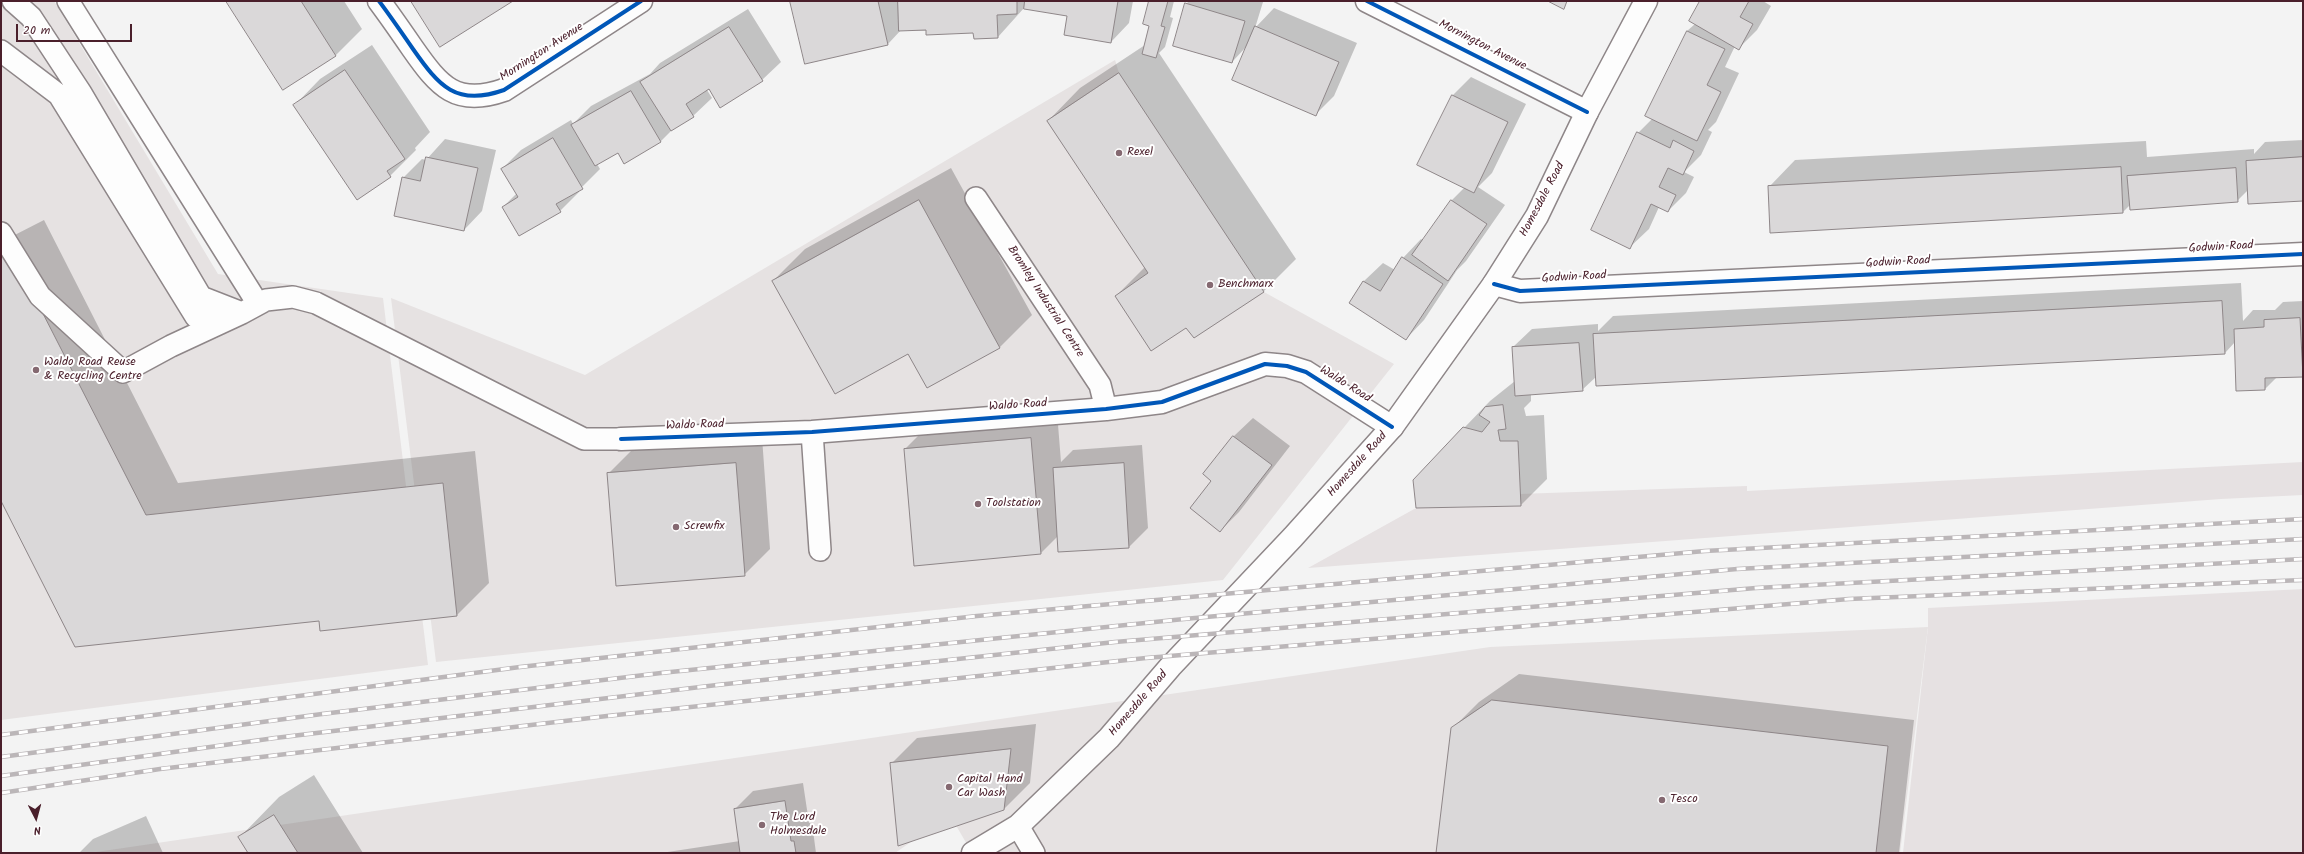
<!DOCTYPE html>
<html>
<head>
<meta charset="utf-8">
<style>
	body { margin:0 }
	#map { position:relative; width:2304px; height:854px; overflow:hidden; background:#f3f3f3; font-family:Kalam,sans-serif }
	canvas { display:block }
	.frame { position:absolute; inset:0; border:2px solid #4a1f2b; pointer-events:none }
	.north { position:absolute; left:16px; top:798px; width:40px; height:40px; -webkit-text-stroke:3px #fff; paint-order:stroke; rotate:174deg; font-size:11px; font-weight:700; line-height:16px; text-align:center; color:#4a1f2b }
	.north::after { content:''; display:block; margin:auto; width:14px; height:18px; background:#4a1f2b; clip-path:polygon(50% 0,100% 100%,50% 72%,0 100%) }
	.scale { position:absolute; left:16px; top:24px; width:116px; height:18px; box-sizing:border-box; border:2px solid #4a1f2b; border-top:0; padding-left:5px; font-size:12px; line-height:14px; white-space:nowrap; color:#4a1f2b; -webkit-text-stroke:3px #fff; paint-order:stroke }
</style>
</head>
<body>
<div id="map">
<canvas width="2304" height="854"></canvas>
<div class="frame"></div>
<div class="north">N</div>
<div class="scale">20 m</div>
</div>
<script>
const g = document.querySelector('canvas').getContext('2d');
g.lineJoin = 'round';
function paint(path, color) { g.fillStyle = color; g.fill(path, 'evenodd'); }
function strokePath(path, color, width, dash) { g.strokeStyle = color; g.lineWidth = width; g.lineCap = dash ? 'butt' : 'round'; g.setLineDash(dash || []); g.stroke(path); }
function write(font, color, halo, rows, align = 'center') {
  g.font = font + ' Kalam,sans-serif'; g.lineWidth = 4; g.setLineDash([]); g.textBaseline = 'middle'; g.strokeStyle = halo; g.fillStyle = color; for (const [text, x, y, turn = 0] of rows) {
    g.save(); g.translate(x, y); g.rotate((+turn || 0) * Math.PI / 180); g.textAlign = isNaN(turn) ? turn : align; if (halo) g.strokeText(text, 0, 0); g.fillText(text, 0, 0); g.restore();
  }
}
paint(new Path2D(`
	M1 1H54L218 274 383 298 428 665 1 720Z
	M1115 60 1119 73 1264 292 1394 364 1223 580 436 662 391 298 585 375Z
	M1928 627 1900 853H972L950 815 895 853H89L1490 647Z`), '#e6e2e2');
paint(new Path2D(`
	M2303 462V495L2221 499 1308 568 1416 508 1521 506 1519 494 1747 486V491Z
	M2303 589V853H1903L1928 627V608Z`), '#e6e1e2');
paint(new Path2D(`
	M227 1H344L362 29 336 55 284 88Z
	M791 1H1133L1129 23 1111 42 1068 15 1024 8 998 37 974 32 901 30 888 44Z
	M1150 1H1174L1170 17 1173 18 1165 47 1159 53 1296 259 1263 292 1186 326 1116 296 1145 267 1048 121 1080 88 1145 45 1151 26Z
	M1189 1H1258L1263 2 1255 28 1274 8 1357 43 1334 96 1316 114 1247 46 1232 62 1186 4Z
	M1701 1H1763L1771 6 1757 30 1739 48 1735 46 1725 67 1739 73 1716 122 1708 130 1712 132 1701 155 1684 172 1694 177 1686 193 1668 211 1659 207 1649 229 1630 247 1638 133 1652 119 1687 31 1695 24Z
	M748 9 781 62 762 80 707 90 712 98 693 116 673 129 660 142 618 152 597 164 600 169 578 191 579 192 560 211 503 207 517 193 502 169 521 150 571 120 573 124 591 106 650 74 660 63Z
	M372 45 430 132 415 148 416 150 390 176 294 106 320 79Z
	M1471 77 1526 104 1492 173 1478 187 1505 205 1466 261 1457 270 1424 320 1406 339 1351 302 1364 281 1383 263 1395 270 1403 258 1421 239 1424 241 1452 200 1465 187 1453 95Z
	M445 139 496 150 482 211 464 230 403 178 422 159 426 160Z
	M2303 140V200L2248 190 2237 201 2131 204 2123 212 1769 187 1795 160 2146 141 2147 157 2254 149V154L2265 142Z
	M951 168 1032 315 1000 347 928 387 909 352 773 281 805 249Z
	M44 220 178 483 475 451 489 583 457 615 320 620 1 499V242Z
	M2241 283 2243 321 2253 310H2275L2283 302 2303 301 2302 376 2277 377 2265 389 2235 342 2225 353 1597 376 1582 390 1531 394V401L1524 408 1526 416 1544 415 1547 479 1521 505 1414 480 1490 401 1515 381 1513 347 1532 329 1598 324V331L1613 316Z
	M1057 412 1061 462 1073 450 1142 445 1148 528 1129 547 1059 551 1058 536 1041 553 905 449 931 423Z
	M1253 418 1290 446 1239 512 1220 531 1213 481 1205 474 1234 436Z
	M762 437 770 549 744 575 608 474 635 447Z
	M1519 674 1914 720 1899 853H1437L1452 729 1479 702Z
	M1036 724 1030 783 1004 809 891 764 917 738Z
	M314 775 363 853H249L240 837 279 797Z
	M803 783 809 823H812L816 853H661L740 841 735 809 753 791Z
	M146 816 163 853H79L93 839Z`), '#0003');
const building = new Path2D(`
	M226 1H301L336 56 283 90Z
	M411 1H513L440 47Z
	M790 1H878L888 45 805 64Z
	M898 1H1017V14L997 15 998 38 974 39 973 33 926 35V30L899 31Z
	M1025 1H1118L1111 43 1064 35 1067 16 1024 9Z
	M1149 1H1168L1161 26 1165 27 1156 58 1142 54 1149 26 1143 24Z
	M1548 1H1567L1564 9Z
	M1700 1H1749L1740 17 1753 24 1739 50 1689 21Z
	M1185 3 1245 21 1232 63 1173 46Z
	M1255 26 1339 62 1316 116 1232 80Z
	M729 27 763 81 720 108 709 89 686 104 694 117 671 131 640 82Z
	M1687 31 1725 49 1707 85 1721 92 1697 141 1645 116Z
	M345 70 405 159 387 171 391 177 357 200 293 105Z
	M1119 73 1264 292 1194 338 1186 328 1151 351 1115 296 1148 273 1047 121Z
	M631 91 661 142 624 164 618 153 595 166 571 125Z
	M1452 95 1508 122 1474 193 1417 165Z
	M1637 132 1670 148 1673 140 1694 151 1683 175 1668 168 1659 187 1676 195 1668 212 1651 204 1630 249 1591 230Z
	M553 138 583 189 556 204 561 212 519 236 502 207 518 197 501 169Z
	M426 157 478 168 464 231 394 216 402 177 420 181Z
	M2303 157V201L2248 204 2246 161Z
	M2121 167 2123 213 1770 233 1768 186Z
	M2236 168 2238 202 2130 210 2127 176Z
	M919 200 1000 348 927 388 908 354 835 394 772 281Z
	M1451 200 1487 224 1448 281 1412 255Z
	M11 251 146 515 443 483 457 616 320 631 319 621 75 647 1 501V257Z
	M1402 257 1443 284 1406 340 1349 303 1363 281 1380 291Z
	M2222 301 2225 354 1596 386 1593 334Z
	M2300 318 2303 377 2265 378V390L2236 391 2234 329 2264 327V320Z
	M1579 343 1583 391 1515 396 1512 347Z
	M1503 405 1506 429 1498 430 1500 441H1518L1521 506 1416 508 1413 480 1463 427 1482 432 1490 422 1479 415 1485 407Z
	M1233 436 1272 465 1220 532 1190 508 1211 481 1203 474Z
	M1031 438 1041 554 914 566 904 449Z
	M736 463 745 576 616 586 607 473Z
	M1124 463 1129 548 1058 552 1053 468Z
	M1492 700 1888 746 1876 853H1436L1451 728Z
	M1011 749 1004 810 898 846 890 763Z
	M785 801 791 841H794L796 853H740L734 809Z
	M274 815 298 853H248L238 837Z`);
paint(building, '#dad8d9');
strokePath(building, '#8e8688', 1);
const lane = new Path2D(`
	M13 1 31 17 81 93 201 297 242 313
	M68 1 258 304
	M1 51 59 95 196 317 218 324
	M976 198 1100 385 1106 409
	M1 233 40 296 123 372 171 346 242 313 266 300 293 297 316 303 584 439H621
	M812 432 820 550
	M1018 826 1034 853`);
const street = new Path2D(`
	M379 1C391 17 402 33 413 49 439 86 456 107 504 90L641 1
	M1367 1 1587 112
	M1494 284 1520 291 2303 254
	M621 439 812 432 1106 409 1162 402 1265 364 1287 366 1306 372 1392 427`);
const secondary = new Path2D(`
	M973 853 1018 826 1109 738 1170 667 1293 537 1392 427 1494 284 1537 216 1587 112 1646 1`);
strokePath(lane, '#8e8688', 24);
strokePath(street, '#8e8688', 25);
strokePath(secondary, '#8e8688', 25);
strokePath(lane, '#fdfdfd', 21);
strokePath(street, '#fdfdfd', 22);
strokePath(secondary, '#fdfdfd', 22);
const rail = new Path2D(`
	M1 735 520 667 977 616 1705 551 2303 519
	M1 757 322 714 661 673 1184 619 1737 569 2303 539
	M1 776 275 738 717 685 1115 642 1756 588 2303 559
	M1 793 160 769 607 716 1146 658 1849 599 2303 580`);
strokePath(rail, '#bbb6b8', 4.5);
strokePath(rail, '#fff', 3, [9]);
strokePath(new Path2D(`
	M379 1C391 17 402 33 413 49 439 86 456 107 504 90L641 1
	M1367 1 1587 112
	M1494 284 1520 291 2303 254
	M621 439 812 432 1106 409 1162 402 1265 364 1287 366 1306 372 1392 427`), '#0057b8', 4);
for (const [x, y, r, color] of [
	[1119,153,4,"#856971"],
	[1210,285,4,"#856971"],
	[36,370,4,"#856971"],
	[978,504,4,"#856971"],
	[676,527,4,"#856971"],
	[949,787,4,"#856971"],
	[1662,800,4,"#856971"],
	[762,825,4,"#856971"]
]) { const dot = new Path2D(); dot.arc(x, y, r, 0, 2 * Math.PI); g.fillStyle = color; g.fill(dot); strokePath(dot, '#fff', 1.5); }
write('12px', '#4a1f2b', '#fff', [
	["Mornington Avenue",1482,46,27],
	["Mornington Avenue",542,53,-33],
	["Homesdale Road",1543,200,-62],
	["Godwin Road",2221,248,-3],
	["Godwin Road",1898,263,-3],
	["Godwin Road",1574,278,-3],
	["Bromley Industrial Centre",1045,302,57],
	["Waldo Road",1345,385,32],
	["Waldo Road",1018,406,-4],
	["Waldo Road",695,426,-2],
	["Homesdale Road",1358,465,-48],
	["Homesdale Road",1139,704,-49]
]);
write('12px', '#4a1f2b', '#fff', [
	["Rexel",1127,153],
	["Benchmarx",1218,285],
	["Waldo Road Reuse",44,363],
	["& Recycling Centre",44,377],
	["Toolstation",986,504],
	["Screwfix",684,527],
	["Capital Hand",957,780],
	["Car Wash",957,794],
	["Tesco",1670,800],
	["The Lord",770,818],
	["Holmesdale",770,832]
], 'left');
</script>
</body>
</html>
